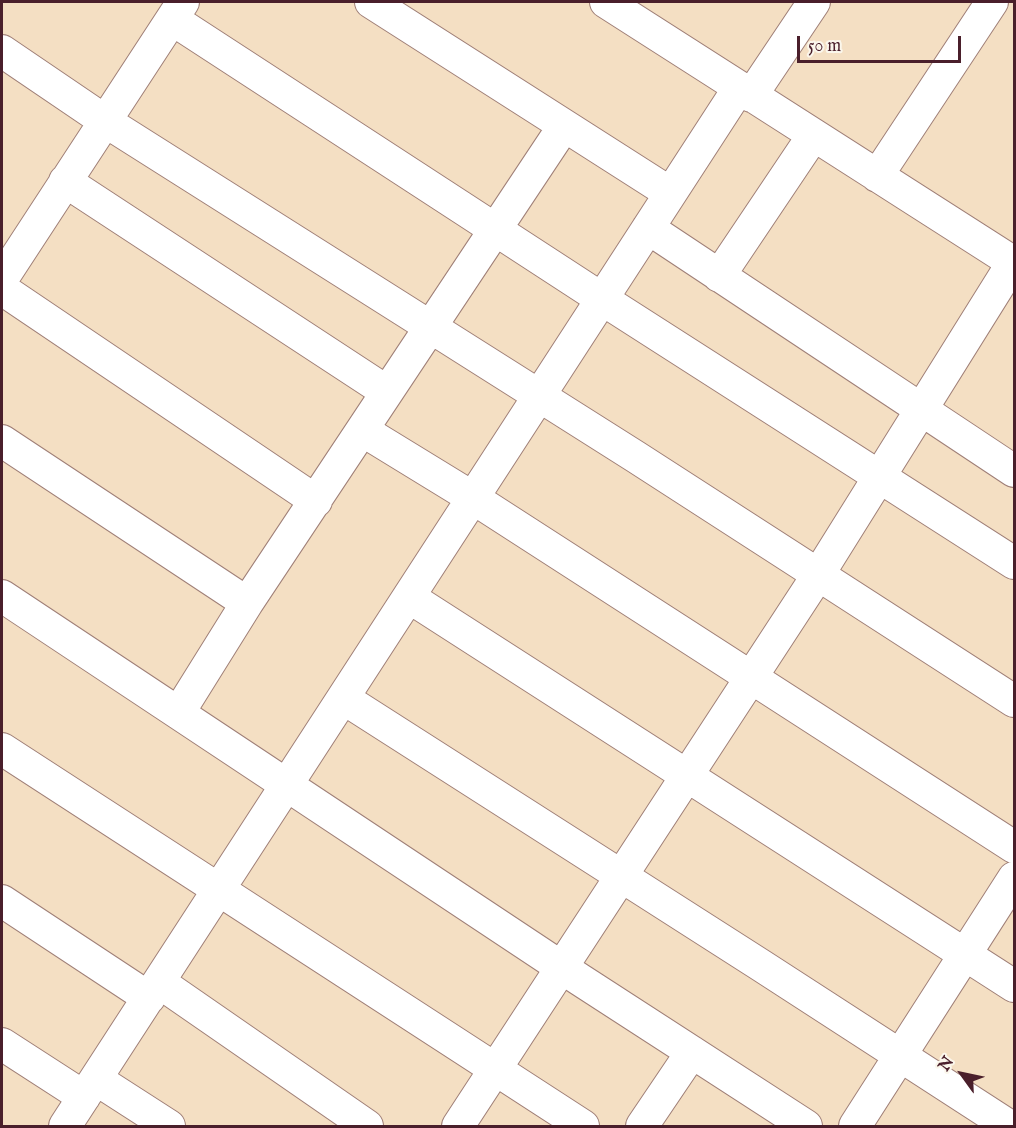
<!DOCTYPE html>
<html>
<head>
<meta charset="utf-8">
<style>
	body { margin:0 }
	#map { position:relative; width:1016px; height:1128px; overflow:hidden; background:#f4dfc3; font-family:"IM FELL English",serif }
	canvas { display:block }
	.frame { position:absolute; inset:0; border:3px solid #4a1f2b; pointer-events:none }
	.north { position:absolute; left:932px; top:1044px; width:60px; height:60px; -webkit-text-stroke:4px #fbf7ec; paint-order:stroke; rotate:303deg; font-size:16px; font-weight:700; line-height:24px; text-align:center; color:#4a1f2b }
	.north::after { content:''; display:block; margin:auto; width:21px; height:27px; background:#4a1f2b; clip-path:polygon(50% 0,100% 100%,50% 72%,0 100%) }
	.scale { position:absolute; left:797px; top:36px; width:164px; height:27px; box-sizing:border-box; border:3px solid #4a1f2b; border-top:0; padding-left:8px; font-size:18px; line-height:21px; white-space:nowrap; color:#4a1f2b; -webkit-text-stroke:4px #fbf7ec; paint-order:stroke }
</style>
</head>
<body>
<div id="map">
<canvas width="1016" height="1128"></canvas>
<div class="frame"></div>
<div class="north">N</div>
<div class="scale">50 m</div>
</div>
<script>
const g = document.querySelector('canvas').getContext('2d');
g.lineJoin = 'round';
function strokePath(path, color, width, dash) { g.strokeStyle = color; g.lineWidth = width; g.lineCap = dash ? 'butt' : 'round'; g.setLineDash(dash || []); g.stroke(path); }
const minor = new Path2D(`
	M371 2 670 193
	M606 2 1014 263
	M172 19 602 299 1014 563
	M2 51 105 121 636 457 1014 701
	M751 96 814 2
	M877 176 992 2
	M65 181 387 392
	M648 228 1014 471
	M719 276 813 136
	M2 279 183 2
	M2 289 316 501
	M362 430 473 498 1014 847
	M2 441 247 603
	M2 596 579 979 806 1126
	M409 597 1014 986
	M343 698 762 966 1009 1126
	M179 712 247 603 564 126
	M2 749 583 1126
	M2 901 149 998
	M159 982 367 1126
	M2 1044 84 1097
	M96 1079 169 1126
	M65 1126 739 88
	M458 1126 818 575 1014 261
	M642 1126 692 1052
	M855 1126 1014 878`);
strokePath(minor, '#9f7f77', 34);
strokePath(minor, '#fff', 32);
</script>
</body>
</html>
